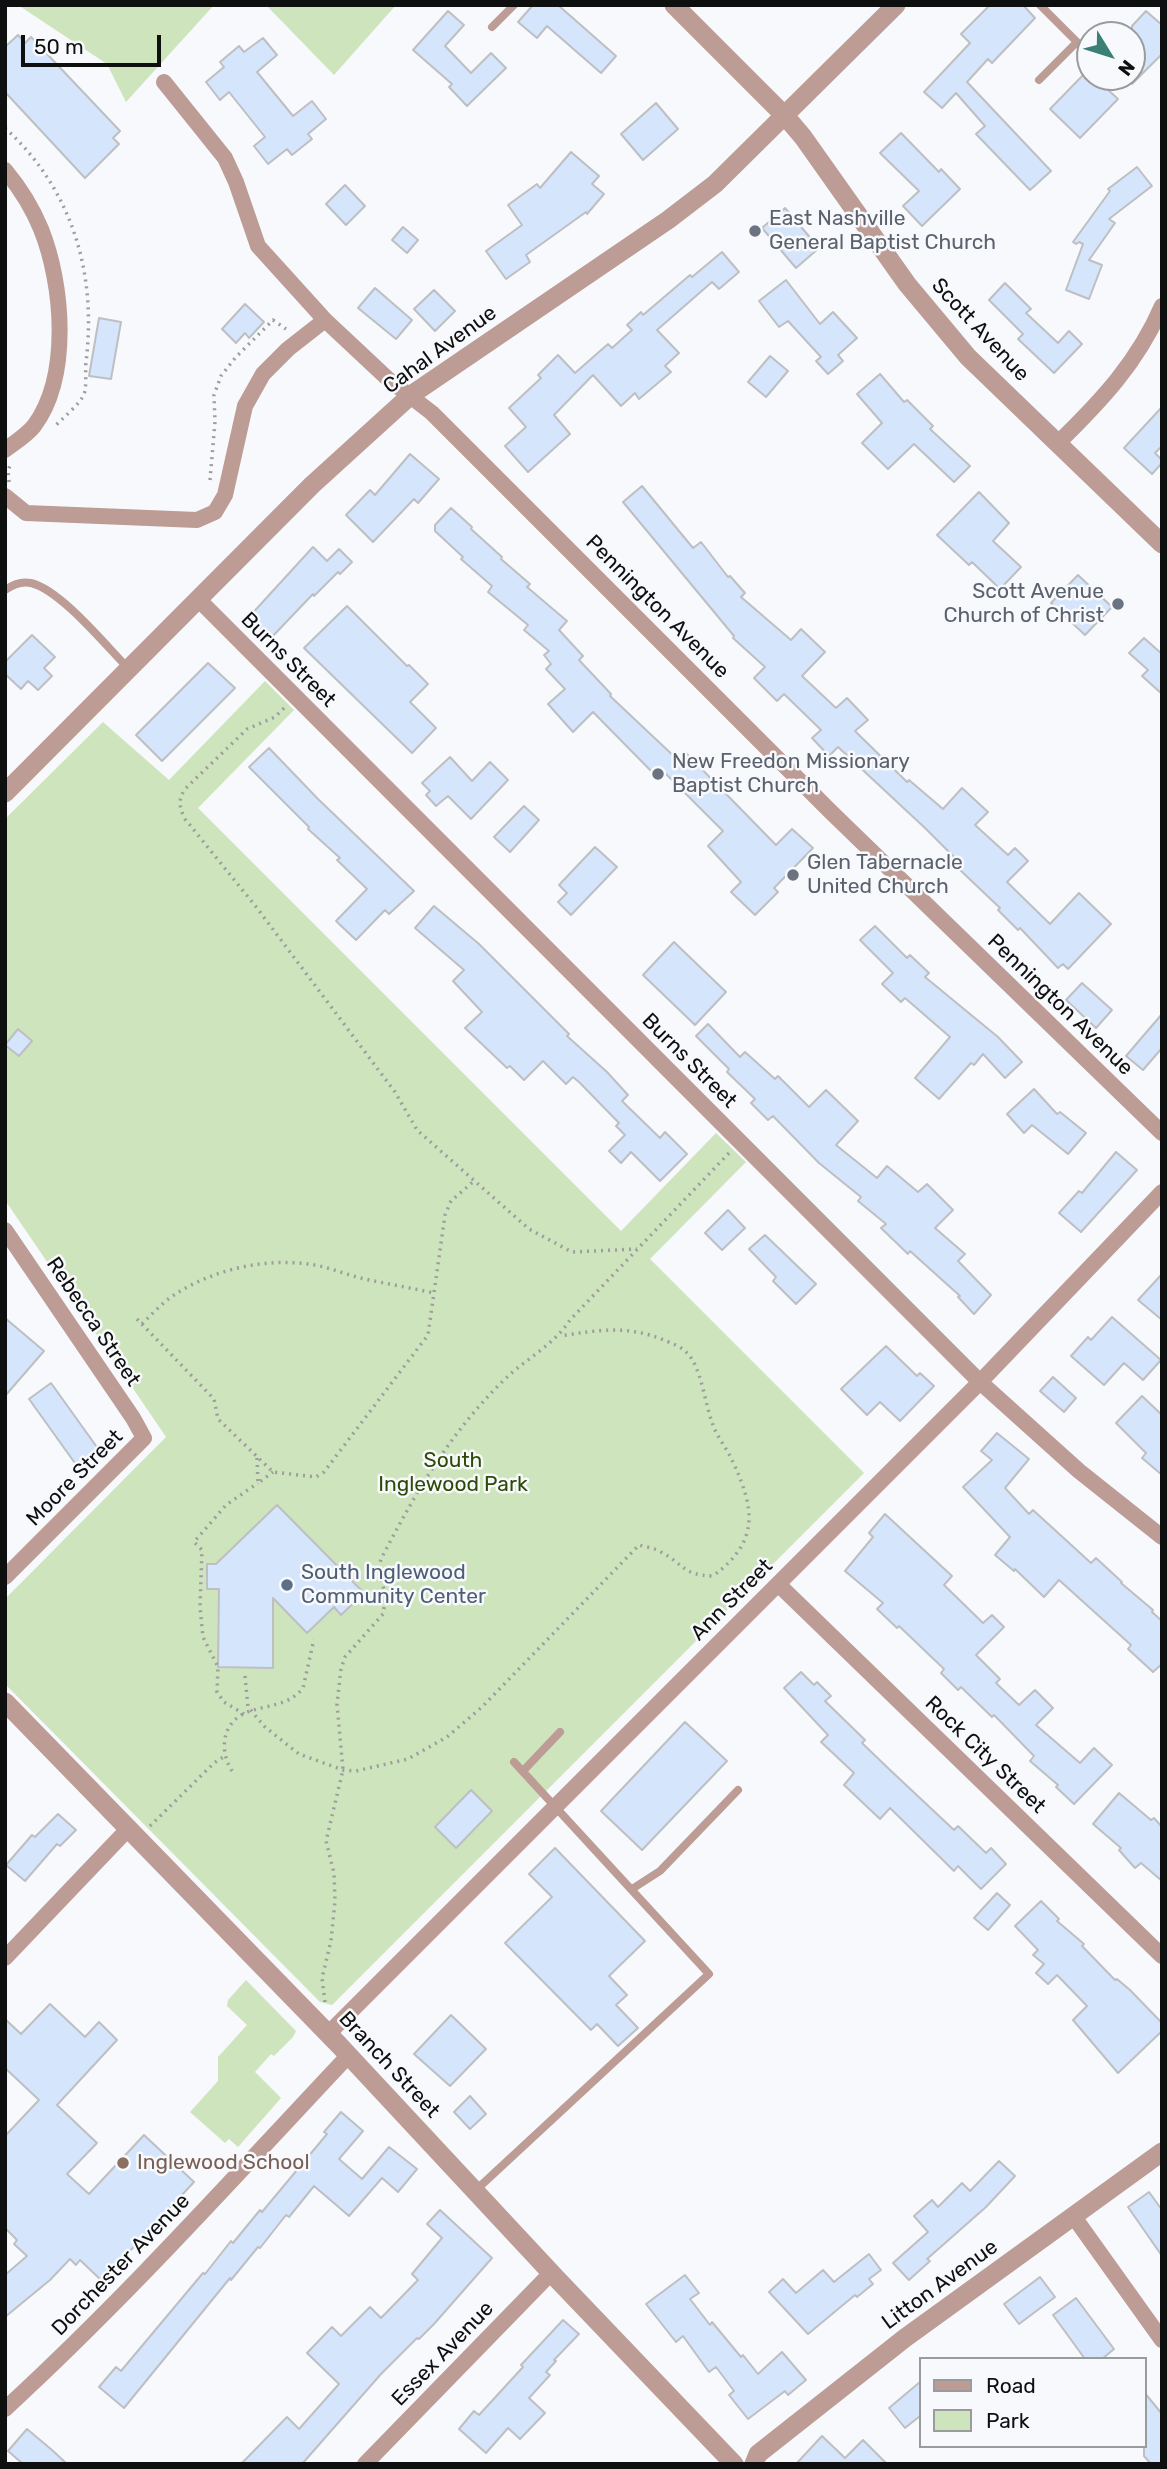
<!DOCTYPE html>
<html>
<head>
<meta charset="utf-8">
<style>
	body { margin:0 }
	#map { position:relative; width:1167px; height:2469px; overflow:hidden; background:#f7f9fc; font-family:Rubik,sans-serif }
	canvas { display:block }
	.frame { position:absolute; inset:0; border:7px solid #0e0f0f; pointer-events:none }
	.legend { position:absolute; left:919px; top:2357px; width:228px; height:91px; box-sizing:border-box; background:#f7f9fc; border:2px solid #9a9b9d; margin:0; padding:9px 12px; list-style:none; font-size:21px; color:#0e0f0f }
	.legend li { display:flex; align-items:center; gap:14px; height:35px }
	.legend b { width:35px; border:2px solid #9a9b9d }
	.north { position:absolute; left:1076px; top:21px; width:70px; height:70px; box-sizing:border-box; background:#f7f9fc; border:2px solid #9a9b9d; border-radius:50%; rotate:128deg; font-size:19px; font-weight:700; line-height:28px; text-align:center; color:#0e0f0f }
	.north::after { content:''; display:block; margin:auto; width:24px; height:32px; background:#3b8074; clip-path:polygon(50% 0,100% 100%,50% 72%,0 100%) }
	.scale { position:absolute; left:21px; top:35px; width:140px; height:32px; box-sizing:border-box; border:4px solid #0e0f0f; border-top:0; padding-left:9px; font-size:21px; line-height:24px; white-space:nowrap; color:#0e0f0f; -webkit-text-stroke:5px #f7f9fc; paint-order:stroke }
</style>
</head>
<body>
<div id="map">
<canvas width="1167" height="2469"></canvas>
<div class="frame"></div>
<ul class="legend">
<li><b style="height:9px;background:#bc9c94"></b>Road</li>
<li><b style="height:19px;background:#cee4bc"></b>Park</li>
</ul>
<div class="north">N</div>
<div class="scale">50 m</div>
</div>
<script>
const g = document.querySelector('canvas').getContext('2d');
g.lineJoin = 'round';
function paint(path, color) { g.fillStyle = color; g.fill(path, 'evenodd'); }
function strokePath(path, color, width, dash) { g.strokeStyle = color; g.lineWidth = width; g.lineCap = dash ? 'butt' : 'round'; g.setLineDash(dash || []); g.stroke(path); }
function write(font, color, halo, rows, align = 'center') {
  g.font = font + ' Rubik,sans-serif'; g.lineWidth = 5; g.setLineDash([]); g.textBaseline = 'middle'; g.strokeStyle = halo; g.fillStyle = color; for (const [text, x, y, turn = 0] of rows) {
    g.save(); g.translate(x, y); g.rotate((+turn || 0) * Math.PI / 180); g.textAlign = isNaN(turn) ? turn : align; if (halo) g.strokeText(text, 0, 0); g.fillText(text, 0, 0); g.restore();
  }
}
paint(new Path2D(`
	M18 5H214L126 102 107 64Z
	M266 5H396L334 75Z
	M265 681 294 710 198 808 621 1231 716 1133 746 1162 650 1259 864 1473 332 2005 320 2002 5 1684V1599L166 1437 5 1200V819L103 722 169 780Z
	M246 1980 296 2031 293 2037 274 2056 271 2054 255 2072 281 2098 238 2147 229 2139 225 2143 190 2112 218 2081V2057L247 2025 227 2006 228 2000Z`), '#cee4bc');
const building = new Path2D(`
	M533 5H558L616 56 601 73 547 26 537 38 518 22Z
	M990 5H1023L1035 18 992 63 988 59 967 82 1051 171 1030 190 976 134 985 126 956 93 942 108 924 92 970 43 961 34Z
	M448 11 464 25 445 46 471 73 491 53 506 68 467 106 449 87 452 84 413 50Z
	M1146 11 1162 25V54L1132 84V26Z
	M18 35 25 43 31 37 120 131 113 138 119 144 85 178 5 92V47Z
	M263 38 277 55 257 72 293 116 312 101 326 119 308 134 312 139 292 155 287 149 268 164 254 146 265 137 229 92 220 100 206 82 224 67 220 62 239 46 244 52Z
	M1087 71 1090 77H1094L1118 99 1080 138 1050 109Z
	M656 103 678 129 643 160 621 134Z
	M901 133 939 172 941 169 960 189 922 226 903 206 919 191 880 153Z
	M571 152 599 176 592 184 604 194 587 214 586 212 526 255 530 262 506 279 486 251 522 225 508 205 537 184 540 188Z
	M1137 167 1152 186 1109 219 1115 223 1089 260 1102 265 1089 299 1066 290 1083 244 1079 242 1076 244 1073 242 1110 191 1108 189Z
	M345 185 365 206 346 225 326 204Z
	M785 208 819 248 796 268 762 228Z
	M403 227 418 240 407 253 392 240Z
	M722 252 739 272 719 289 712 282 657 330 679 353 665 366 671 372 639 399 635 393 621 406 593 375 554 415 570 434 528 472 505 446 526 427 509 408 541 378 538 375 558 355 575 373 608 344 612 348 632 330 627 325 641 312 643 315 690 275 692 277Z
	M786 280 820 324 833 312 857 338 838 355 843 361 828 374 816 361 821 357 788 321 779 327 759 301Z
	M1005 283 1031 309 1026 313 1058 343 1069 331 1082 344 1054 373 1018 339 1023 334 989 300Z
	M375 288 412 320 396 339 358 308Z
	M434 290 455 311 435 331 414 309Z
	M245 304 264 322 249 338 245 333 236 343 222 329Z
	M99 318 121 322 111 379 89 376Z
	M770 356 788 371 766 397 748 382Z
	M880 374 904 402 907 400 933 426 930 429 970 466 954 482 914 444 888 469 862 443 882 423 857 394Z
	M1162 407V446L1155 453 1162 460V463L1152 474 1124 448Z
	M410 454 439 479 418 503 414 499 373 542 346 515 370 490 375 495Z
	M642 486 693 548 701 542 728 577 730 576 745 593 741 597 791 640 801 629 825 652 802 676 836 708 847 698 868 720 855 731 907 782 909 780 943 809 962 788 988 812 975 825 1008 855 1015 848 1028 861 1007 882 1050 924 1079 893 1111 924 1068 969 1063 964 1058 968 1020 928 1018 930 998 910 1000 908 959 869 962 865 925 828 838 747 829 756 812 738 821 730 784 694 777 701 754 678 765 667 733 638 734 636 623 502Z
	M979 492 1009 523 993 541 1021 567 1000 589 972 562 969 565 937 535Z
	M451 508 472 527 471 529 502 557 501 559 530 584 527 587 567 621 559 630 583 656 579 660 611 694 610 696 645 729 678 760 686 753 776 845 792 829 813 848 774 888 778 892 755 915 731 892 741 882 708 846 723 831 661 769 655 775 593 712 573 732 548 704 565 689 546 669 551 664 544 655 549 651 524 630 528 625 488 592 492 586 461 559 463 557 435 531V525Z
	M313 547 327 561 339 549 352 562 340 574 338 572 314 596 313 594 271 638 249 617Z
	M1078 575 1112 607 1085 635 1051 603Z
	M347 606 407 666 409 665 428 684 410 702 436 728 412 753 304 648Z
	M32 635 55 657 44 668 52 676 38 690 28 681 21 689 5 674V662Z
	M1144 638 1162 654V694L1142 676 1148 670 1129 653Z
	M208 663 235 688 162 761 136 735Z
	M269 748 318 799 414 891 389 914 385 910 356 940 336 921 367 889 337 860 340 858 308 829 309 827 249 767Z
	M450 757 472 781 490 762 508 780 471 819 448 796 436 806 426 795 430 791 422 783Z
	M524 806 539 820 510 852 494 837Z
	M595 847 617 867 571 915 558 902 567 893 559 885Z
	M434 906 479 944 569 1034 567 1036 607 1072 628 1095 622 1101 660 1138 665 1132 687 1154 660 1181 631 1152 621 1163 609 1151 625 1135 616 1126 619 1123 580 1083 573 1077 566 1084 543 1061 524 1080 510 1066 507 1068 465 1028 482 1012 453 981 464 970 415 928Z
	M875 926 907 958 910 955 929 973 925 977 998 1037 1022 1062 1005 1078 983 1054 974 1065 971 1063 939 1099 915 1078 950 1037 905 998 901 1002 882 984 893 973 860 940Z
	M674 942 726 992 695 1025 643 975Z
	M1082 983 1112 1010 1096 1028 1066 1000Z
	M1162 1014V1048L1143 1070 1126 1056Z
	M708 1024 740 1057 745 1052 775 1079 778 1076 809 1107 826 1090 858 1121 836 1145 877 1178 887 1166 918 1192 927 1184 953 1210 935 1228 965 1254 958 1261 991 1295 974 1314 958 1297 960 1296 910 1251 908 1254 881 1228 886 1224 858 1201 861 1197 819 1163 773 1116 768 1120 751 1103 755 1099 727 1072 729 1069 696 1036Z
	M18 1029 32 1041 19 1056 5 1045Z
	M1034 1089 1057 1114 1060 1112 1086 1133 1068 1154 1032 1125 1024 1133 1007 1114Z
	M1116 1152 1137 1170 1081 1232 1059 1213 1079 1191 1082 1193Z
	M728 1210 745 1228 722 1250 705 1233Z
	M765 1235 816 1284 796 1304 773 1281 776 1277 749 1249Z
	M1162 1274V1320L1138 1300Z
	M1112 1317 1161 1360 1143 1380 1124 1363 1104 1385 1071 1356 1088 1337 1091 1340Z
	M5 1318 44 1351 5 1396Z
	M886 1346 917 1376 920 1373 934 1386 900 1421 880 1402 867 1415 841 1389Z
	M1053 1377 1076 1398 1064 1412 1040 1391Z
	M51 1383 99 1450 77 1466 29 1399Z
	M1142 1396 1162 1415V1475L1142 1458 1146 1453 1116 1423Z
	M997 1433 1029 1459 1005 1488 1029 1514 1033 1510 1091 1563 1096 1558 1122 1582 1121 1583 1153 1610 1152 1612 1162 1621V1664L1153 1672 1128 1649 1131 1645 1059 1580 1044 1597 1015 1569 1014 1571 995 1555 1010 1537 963 1487 992 1460 981 1451Z
	M277 1505 364 1593 341 1615 334 1607 307 1633 273 1598V1668L218 1667 219 1589H207V1564H216Z
	M885 1514 952 1576 944 1585 983 1623 992 1615 1004 1627 976 1655 1000 1679 996 1683 1019 1705 1035 1690 1053 1708 1036 1725 1080 1763 1094 1748 1112 1765 1074 1804 1056 1787 1058 1785 1030 1761 1034 1756 994 1715 992 1717 961 1687 958 1690 941 1673 944 1669 899 1626 897 1628 877 1609 883 1603 845 1571 873 1537 869 1533Z
	M801 1672 814 1685 817 1682 831 1696 825 1701 865 1740 862 1743 889 1769 954 1830 958 1826 986 1853 991 1848 1006 1864 981 1889 958 1866 954 1871 890 1808 880 1819 844 1785 854 1773 821 1742 828 1735 784 1688Z
	M685 1722 727 1761 642 1850 601 1811Z
	M471 1790 492 1811 456 1848 435 1827Z
	M1119 1793 1151 1820 1154 1818 1162 1827V1881L1141 1863 1135 1868 1119 1850 1121 1848 1093 1824Z
	M58 1814 76 1830 60 1846 57 1844 25 1881 6 1865 32 1835 35 1837Z
	M555 1848 645 1941 609 1976 627 1995 616 2005 638 2028 618 2046 597 2024 591 2030 505 1943 552 1897 529 1874Z
	M997 1893 1010 1905 988 1930 974 1918Z
	M1041 1901 1059 1919 1057 1921 1084 1944 1082 1946 1115 1980 1117 1979 1130 1990 1162 2023V2031L1118 2073 1073 2020 1087 2006 1057 1975 1048 1984 1036 1973 1044 1964 1033 1955 1038 1950 1015 1926Z
	M50 2004 85 2037 99 2022 117 2040 57 2105 97 2143 67 2174 89 2194 144 2135 194 2182 102 2281 80 2260 76 2265 70 2259 50 2280 5 2317V2275L27 2256 14 2244 17 2240 5 2228V2136L39 2100 5 2068V2019L21 2034Z
	M451 2015 486 2049 450 2086 414 2054Z
	M470 2096 486 2114 470 2129 454 2112Z
	M341 2112 363 2131 339 2159 362 2179 389 2147 417 2169 398 2192 382 2178 349 2216 314 2186 289 2217 286 2215 260 2248 258 2247 231 2280 230 2278 124 2408 99 2387 116 2367 121 2371 203 2273 205 2274 231 2241 233 2243 260 2210 262 2212 327 2134 324 2132Z
	M999 2161 1015 2176 986 2207 927 2259 930 2261 909 2280 893 2263 928 2232 914 2216 932 2200 938 2207 962 2183 970 2191Z
	M1149 2192 1162 2210V2256L1128 2207Z
	M440 2210 492 2258 434 2324 419 2339 417 2338 381 2374 302 2464H241L287 2417 299 2429 339 2384 307 2353 332 2327 341 2336 370 2307 381 2318 418 2280 412 2274 442 2238 427 2224Z
	M869 2254 881 2270 869 2279 873 2284 857 2297 855 2295 808 2334 769 2292 783 2279 796 2293 823 2270 834 2282Z
	M685 2275 699 2293 690 2299 710 2325 712 2322 741 2357 743 2355 758 2374 782 2352 806 2380 788 2395 785 2391 748 2419 729 2395 734 2391 716 2367 709 2372 683 2336 676 2342 646 2304Z
	M1040 2277 1055 2297 1019 2324 1004 2304Z
	M1076 2298 1114 2349 1102 2359H1085L1053 2315Z
	M563 2320 579 2334 554 2360 556 2361 546 2372 550 2375 529 2398 545 2413 520 2439 508 2428 486 2453 459 2429 474 2411 479 2415 523 2367 521 2365Z
	M920 2382V2416L905 2428 889 2408Z
	M1144 2392 1162 2414V2464H1151L1144 2456Z
	M27 2429 52 2450 67 2464H23L8 2451Z
	M822 2436 845 2458 863 2440 887 2464H796Z`);
paint(building, '#d4e5fc');
strokePath(building, '#bebfc2', 2);
strokePath(new Path2D(`
	M5 128C72 189 97 273 86 362 85 370 87 388 84 394 81 403 62 419 55 426
	M210 480 215 422 214 395 221 376 235 358 273 320 286 329
	M9 482 8 470 10 466
	M284 708 275 717 247 729 185 789C178 800 179 807 185 819L257 908 395 1092 417 1130 529 1229 572 1252 637 1249
	M137 1319 214 1399 218 1419 273 1472 316 1477 324 1472 428 1335 445 1215 451 1201 474 1181
	M142 1324C152 1314 162 1303 174 1295 212 1270 263 1258 308 1264 327 1266 346 1275 365 1279 388 1284 411 1288 434 1293
	M257 1458 258 1483 273 1472
	M245 1676 248 1707 265 1727 299 1754 343 1770 356 1771 408 1759 447 1737 482 1707 639 1545C646 1547 655 1548 661 1552 684 1564 682 1575 713 1576 760 1541 755 1509 732 1460 726 1447 716 1436 712 1422 705 1404 701 1366 687 1353 682 1347 671 1343 664 1340 627 1325 598 1330 560 1336
	M244 1714 224 1702 217 1692 218 1667 203 1637 200 1607 202 1550 194 1542 226 1505 258 1483
	M232 1771C220 1752 221 1726 243 1714 264 1704 287 1708 303 1688L314 1639
	M150 1826 214 1763 225 1756
	M325 2002 322 1978 331 1941 335 1901 334 1873 326 1841 343 1770 337 1704 341 1669 345 1657 383 1614 386 1597 378 1568 382 1557C416 1492 450 1433 503 1381 525 1359 554 1345 570 1320L729 1153`), '#9c9d9f', 3.5, [2, 5]);
strokePath(new Path2D(`
	M492 27 514 5
	M1039 80 1077 42 1040 5
	M5 590C12 585 22 581 31 583 61 590 107 647 129 669
	M523 1771 560 1732
	M632 1889 660 1871 738 1790
	M476 2190 709 1974 514 1762`), '#bc9c94', 8);
strokePath(new Path2D(`
	M164 82 225 158 236 182 258 246 325 320 388 379 432 413 831 812 1162 1133
	M5 170C20 188 32 207 41 229 63 284 71 376 34 426 27 435 14 443 5 450
	M1058 443C1101 401 1138 362 1162 306
	M5 496 26 513 197 520 215 512 225 495 245 406 263 374 288 349 325 320
	M199 600 980 1382 1079 1471 1162 1537
	M5 1230 133 1418 144 1438 5 1577
	M778 1584 1162 1956
	M5 1958 129 1828
	M328 2034 980 1382 1162 1192
	M1074 2217 1162 2340
	M5 2409C127 2297 236 2175 349 2055
	M365 2464 551 2273`), '#bc9c94', 16);
strokePath(new Path2D(`
	M674 5 786 117 803 137 907 284 968 357 1162 544
	M5 793 312 485 411 395 668 220 715 184 896 5
	M5 1702 339 2045 556 2278 734 2464
	M754 2464 758 2454 905 2338 1162 2152`), '#bc9c94', 19);
for (const [x, y, r, color] of [
	[755,231,7,"#6b7280"],
	[1118,604,7,"#6b7280"],
	[658,774,7,"#6b7280"],
	[793,875,7,"#6b7280"],
	[287,1585,7,"#5c6f8a"],
	[123,2163,7,"#8d6e63"]
]) { const dot = new Path2D(); dot.arc(x, y, r, 0, 2 * Math.PI); g.fillStyle = color; g.fill(dot); strokePath(dot, '#f7f9fc', 2.5); }
write('21px', '#5b616d', '#f7f9fc', [
	["East Nashville",769,219],
	["General Baptist Church",769,243],
	["Scott Avenue",1104,592,"right"],
	["Church of Christ",1104,616,"right"],
	["New Freedon Missionary",672,762],
	["Baptist Church",672,786],
	["Glen Tabernacle",807,863],
	["United Church",807,887]
], 'left');
write('21px', '#0e0f0f', '#f7f9fc', [
	["Scott Avenue",980,330,47],
	["Cahal Avenue",440,350,-36],
	["Pennington Avenue",657,607,45],
	["Burns Street",288,660,45],
	["Pennington Avenue",1060,1005,44],
	["Burns Street",689,1061,45],
	["Rebecca Street",93,1322,56],
	["Moore Street",75,1478,-45],
	["Ann Street",732,1600,-45],
	["Rock City Street",985,1755,44],
	["Branch Street",389,2065,47],
	["Dorchester Avenue",121,2265,-46],
	["Litton Avenue",940,2285,-36],
	["Essex Avenue",443,2354,-46]
]);
write('21px', '#2e4a07', '#f7f9fc', [
	["South",453,1461],
	["Inglewood Park",453,1485]
]);
write('21px', '#4e5e75', '#f7f9fc', [
	["South Inglewood",301,1573],
	["Community Center",301,1597]
], 'left');
write('21px', '#785e54', '#f7f9fc', [
	["Inglewood School",137,2163]
], 'left');
</script>
</body>
</html>
